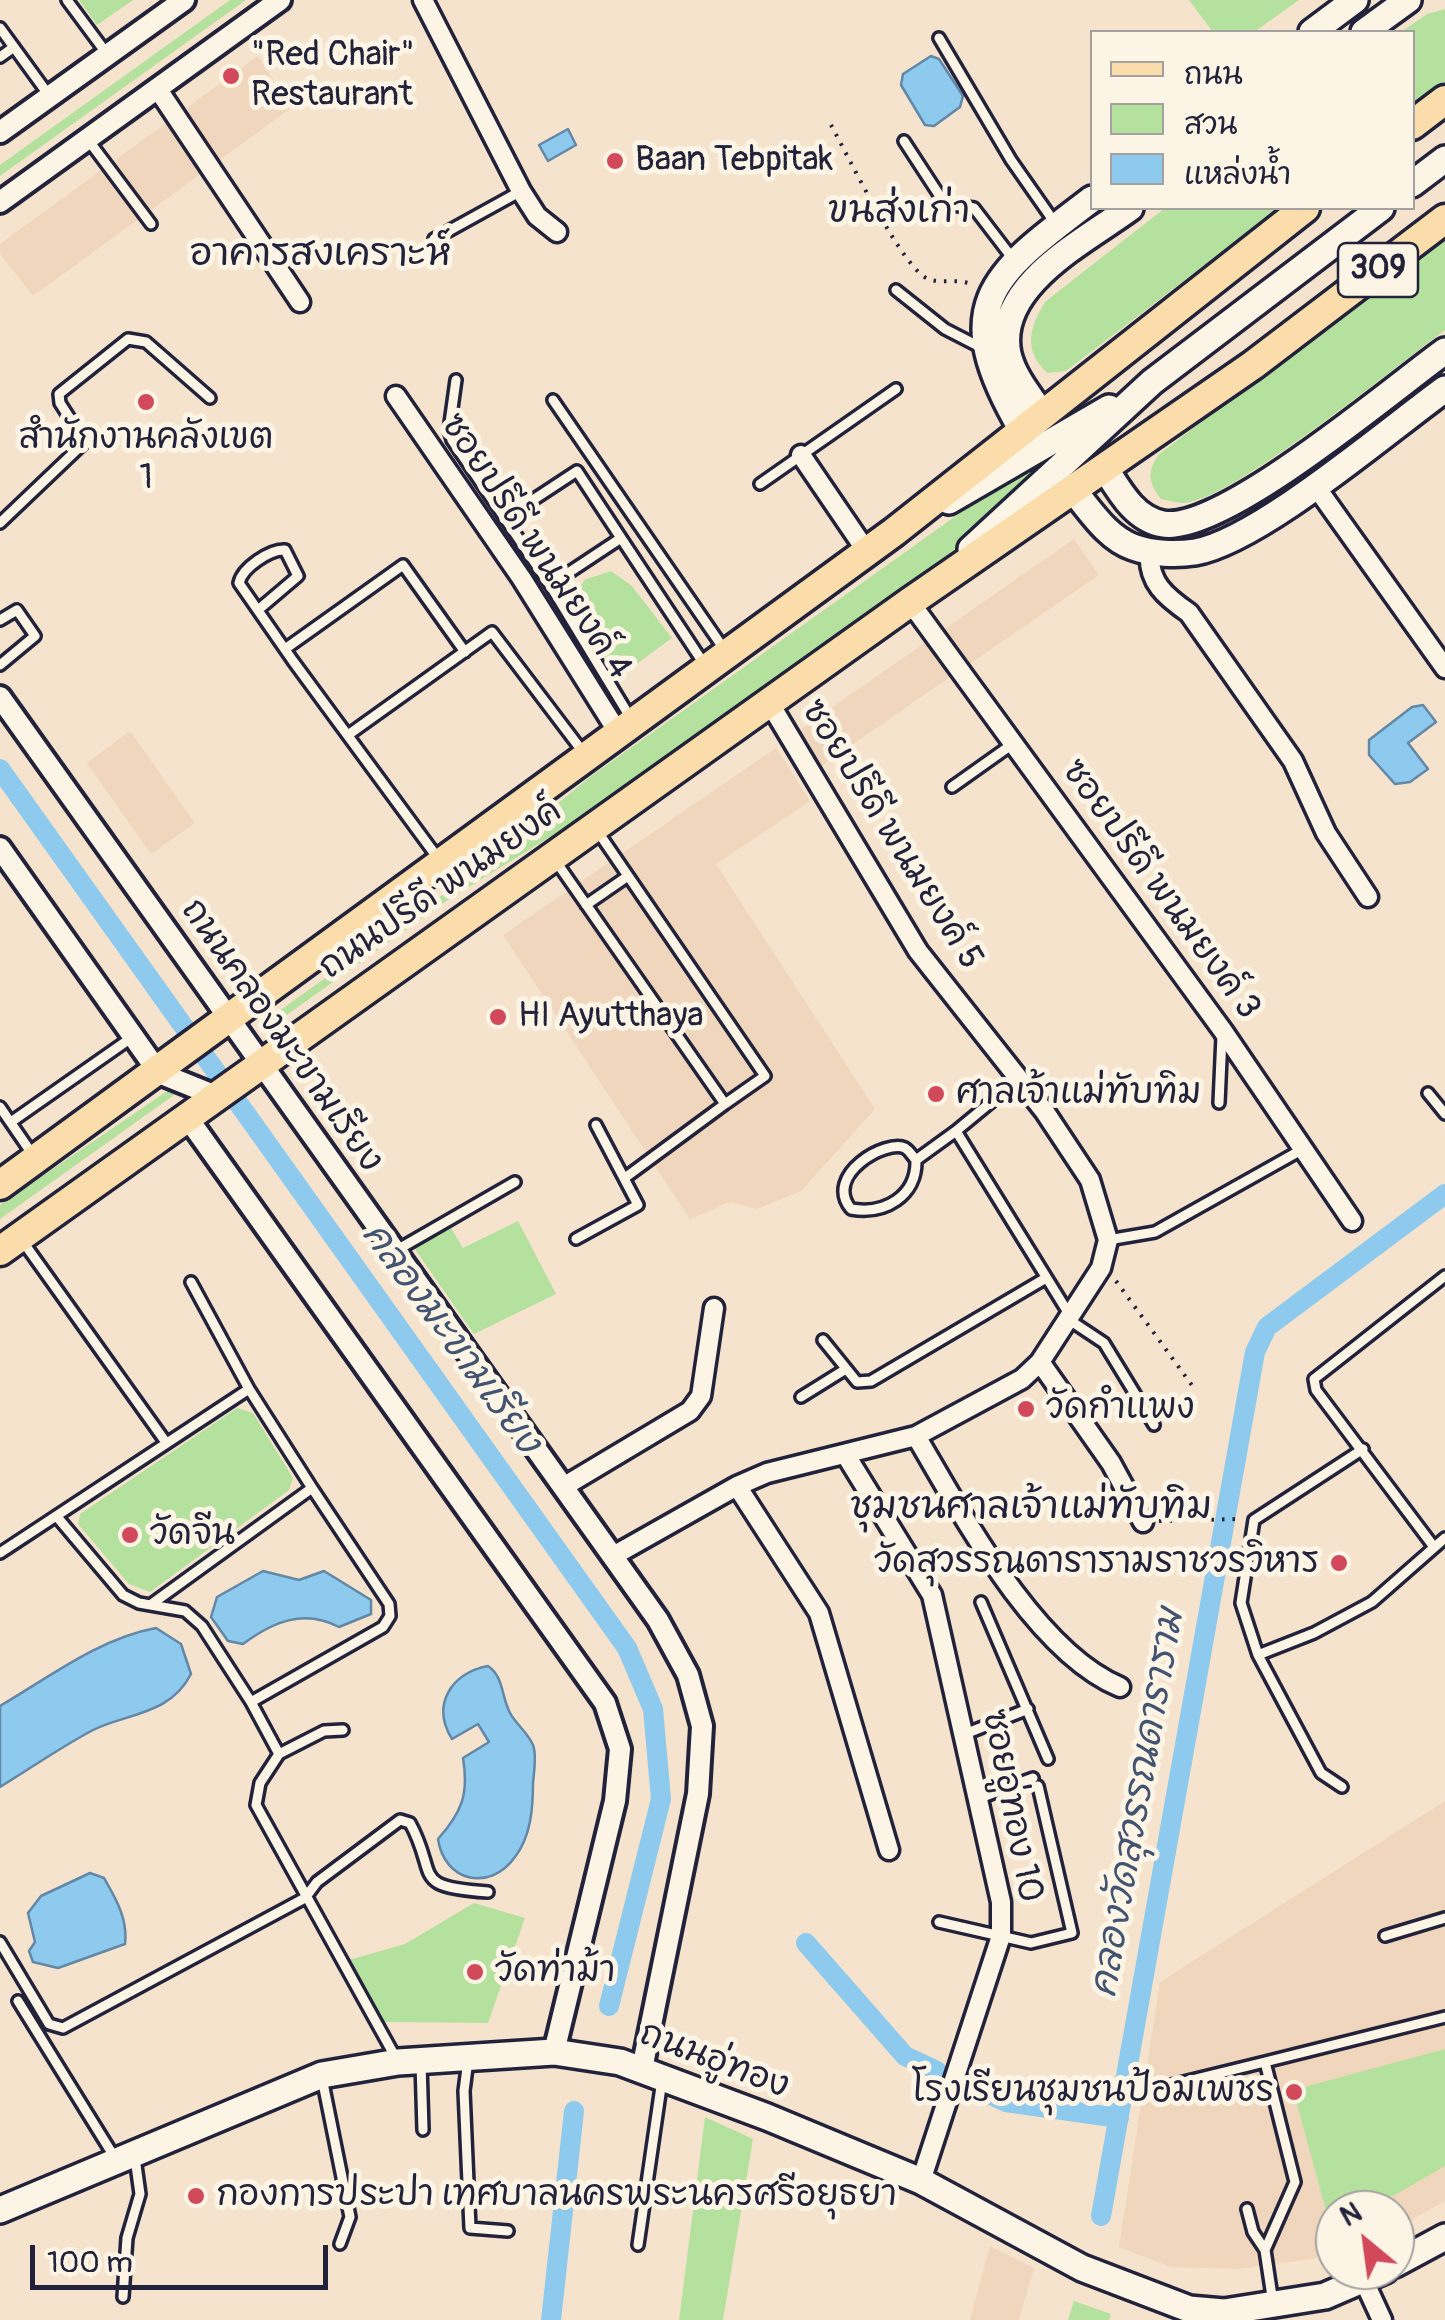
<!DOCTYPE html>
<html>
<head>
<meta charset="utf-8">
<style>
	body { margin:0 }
	#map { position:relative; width:1445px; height:2320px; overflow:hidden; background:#f5e3cd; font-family:Pangolin,"Playpen Sans Thai",sans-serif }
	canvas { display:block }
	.legend { position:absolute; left:1090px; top:30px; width:325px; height:180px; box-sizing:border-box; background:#fcf5e5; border:2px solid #a5a1a1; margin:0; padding:12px 18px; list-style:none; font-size:30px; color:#22223b }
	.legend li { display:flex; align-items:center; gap:20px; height:50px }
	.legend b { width:50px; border:2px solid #a5a1a1 }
	.north { position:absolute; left:1315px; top:2190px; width:100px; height:100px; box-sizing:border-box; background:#fcf5e5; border:2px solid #a5a1a1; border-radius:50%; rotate:331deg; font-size:28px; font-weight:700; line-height:40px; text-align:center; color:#22223b }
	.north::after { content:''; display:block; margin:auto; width:35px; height:45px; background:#d1495b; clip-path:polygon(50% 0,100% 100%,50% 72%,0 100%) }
	.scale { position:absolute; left:30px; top:2245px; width:298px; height:45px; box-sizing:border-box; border:5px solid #22223b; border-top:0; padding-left:12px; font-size:30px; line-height:35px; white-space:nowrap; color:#22223b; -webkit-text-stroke:8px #fcf5e5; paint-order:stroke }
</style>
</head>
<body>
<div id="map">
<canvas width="1445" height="2320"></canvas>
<ul class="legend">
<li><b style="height:12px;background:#faddab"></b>ถนน</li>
<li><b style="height:28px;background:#b5e19f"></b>สวน</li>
<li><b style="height:28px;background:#8ecaee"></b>แหล่งน้ำ</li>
</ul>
<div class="north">N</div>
<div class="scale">100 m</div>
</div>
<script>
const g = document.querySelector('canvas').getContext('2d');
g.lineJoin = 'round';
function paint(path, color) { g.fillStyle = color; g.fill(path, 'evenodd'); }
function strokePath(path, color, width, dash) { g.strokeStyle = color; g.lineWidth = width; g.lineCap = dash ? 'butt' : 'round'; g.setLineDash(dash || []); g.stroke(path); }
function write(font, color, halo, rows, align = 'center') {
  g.font = font + ' Pangolin,"Playpen Sans Thai",sans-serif'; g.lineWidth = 10; g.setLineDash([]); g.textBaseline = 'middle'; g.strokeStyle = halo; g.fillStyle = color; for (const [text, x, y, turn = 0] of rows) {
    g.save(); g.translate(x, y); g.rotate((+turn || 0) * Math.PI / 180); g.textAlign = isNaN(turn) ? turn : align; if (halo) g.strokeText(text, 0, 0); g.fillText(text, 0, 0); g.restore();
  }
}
paint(new Path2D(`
	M258 56 291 108 33 296 0 254V244Z
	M1074 539 1099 575 968 665 943 630Z
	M926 642 950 677 820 767 798 731Z
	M130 731 195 823 151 854 87 763Z
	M776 748 810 801 716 864 875 1109 801 1191 757 1209 730 1202 690 1219 503 935Z
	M1445 1801V2201L1395 2229V2210H1335V2251L1312 2259 1236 2269 1171 2267 1119 2247 1160 1982Z
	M990 2246 1034 2268 1019 2320H970Z`), '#f0d6bc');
paint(new Path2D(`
	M79 0H133L97 25Z
	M230 0H246L0 176V165Z
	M1189 0H1299L1254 32H1213Z
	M1445 9V81L1413 106 1412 32H1401L1427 14Z
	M1165 208H1279L1066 371 1047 373C1023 349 1029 327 1046 301Z
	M1445 236V330C1399 364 1231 501 1184 503 1177 503 1168 500 1161 499 1148 482 1147 473 1158 455Z
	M1062 449 945 558 581 818 449 899 277 1022 272 1021V1016L469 876 590 777 988 493Z
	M611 571 632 586 672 638 616 679 575 600 584 580Z
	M173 1087 177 1093 0 1219V1205Z
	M518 1221 556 1294 474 1334 412 1245 448 1223 463 1248Z
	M237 1408 253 1413 293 1478 289 1490 150 1592 129 1584 78 1524 80 1514Z
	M474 1903 525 1918 488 2023 384 2022 349 1960 405 1944Z
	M1445 2049V2166L1393 2196 1327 2214 1293 2090Z
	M705 2117 753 2139 723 2320H679Z
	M1074 2301 1111 2314 1109 2320H1068Z`), '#b5e19f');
const water = new Path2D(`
	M931 56 939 59 963 96 960 107 934 126 925 125 901 85 903 74Z
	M568 129 576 145 548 161 539 145Z
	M1423 705 1436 722 1408 743 1428 769 1410 782 1395 784 1369 755V740L1412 707Z
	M263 1571 299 1580 324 1571 371 1600V1614L339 1627C304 1609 274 1621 243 1644L228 1641 211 1617 217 1597Z
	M156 1628 181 1644 191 1674C170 1715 128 1713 93 1730 61 1747 31 1768 0 1787V1706C48 1678 100 1638 156 1628Z
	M488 1666C504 1677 501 1696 510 1713 516 1724 528 1733 533 1745 537 1755 534 1772 533 1783 533 1808 531 1836 515 1857 489 1893 444 1881 438 1839 462 1812 469 1794 463 1758L489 1742 478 1724 452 1739C431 1705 451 1673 488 1666Z
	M90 1873 104 1878C116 1899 128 1919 125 1944L58 1968 33 1962 29 1951 35 1942 28 1913 41 1896Z`);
paint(water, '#8ecaee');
strokePath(water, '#6387a6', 2.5);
strokePath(new Path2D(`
	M0 769 627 1648 653 1709 661 1799 609 2006
	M806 1943 905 2056 937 2071
	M980 2090 1006 2102 1119 2118
	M1101 2216 1255 1352 1267 1327 1445 1194
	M551 2320 574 2111`), '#8ecaee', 20);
const service = new Path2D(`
	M67 0 107 54
	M0 28 48 94
	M939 38 1011 160 1055 223
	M0 57 14 47
	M89 141 151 224
	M904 141 945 204 974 208 1013 259
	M434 239 521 191
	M896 290 945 329 982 348
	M456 380 449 430 452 440 550 585
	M553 400 726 652
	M760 484 896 389
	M504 519 577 471 621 538
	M0 523 85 442 60 403 59 394 128 339 146 342 210 398
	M258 610 298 576 285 550C270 549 242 568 239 583 257 609 275 635 293 661L440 861
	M0 620 17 610 35 636 0 665
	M285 649 403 565 465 652
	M630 717 550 585 621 538 706 667
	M348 735 492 632 583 752
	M952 787 1014 743
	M555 860 725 1104 765 1076 596 829
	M586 905 628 876
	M1019 1079 956 1131 1069 1314
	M1428 1093 1445 1114
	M1219 1103 1222 1036
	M0 1107 35 1158
	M11 1122 131 1038
	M916 1160C917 1196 885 1215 851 1209 823 1175 886 1139 905 1148 910 1151 912 1156 916 1160L956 1131
	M626 1177 725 1104
	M21 1239 165 1441
	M576 1239 638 1205 596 1125
	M1108 1240 1155 1232 1303 1149
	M397 1250 515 1182
	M191 1282 249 1389
	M1068 1319 1104 1343 1154 1425
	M823 1340 857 1382 871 1381 1046 1278
	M801 1397 846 1369
	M1363 1449 1254 1520 1241 1603 1258 1655 1314 1633 1372 1602 1445 1538
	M58 1518 123 1595 139 1603 185 1611 202 1626 251 1702 383 1627 390 1616 389 1604 312 1488
	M1434 1547 1316 1390 1314 1379 1445 1276
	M0 1553 249 1389 312 1488 153 1603
	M981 1602 1048 1759
	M1258 1655 1321 1773 1342 1787
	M251 1702 279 1754 260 1783 256 1805 397 2060
	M965 1734 1028 1709
	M279 1754 324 1731 343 1730
	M980 1798 1033 1778
	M939 1922 1031 1943 1072 1933 1038 1786
	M1385 1936 1445 1918
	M0 1942 49 2024 63 2028 305 1898 317 1882 400 1820 410 1823C439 1876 409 1887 488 1892
	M18 2001 115 2158
	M468 2060 464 2091 470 2228 508 2231
	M421 2063 423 2130
	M322 2078 350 2217 340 2244
	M1167 2086 1265 2062
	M1247 2209 1253 2232 1265 2250
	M638 2245 662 2080
	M123 2297 127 2238 140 2194 135 2158
	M1273 2303 1265 2250 1295 2182 1265 2062 1445 2017`);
const minor = new Path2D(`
	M423 0 521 191 537 216 557 232
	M157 88 300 302
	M396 396 522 579 619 734
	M801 455 867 552
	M1314 484 1445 668
	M1150 551C1147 582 1166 597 1189 613L1293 761 1326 833 1368 897
	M910 602 1223 1031 1352 1221
	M1040 1362 1111 1463 1143 1522
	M916 1436C962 1514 1035 1652 1120 1687
	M847 1457 932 1595 1001 1902V1936L921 2181
	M737 1486 819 1613 889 1850
	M563 1487 690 1411 701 1396 714 1308
	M613 1556 737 1486 767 1473 916 1436 1022 1379 1040 1362 1101 1268 1108 1240 1090 1180 1045 1112 918 951 769 702
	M1364 2281 1382 2320`);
const tertiary = new Path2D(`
	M0 132 184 0
	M0 202 280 0
	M0 697 658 1620 688 1675 702 1726 698 1794 642 2069
	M0 848 159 1073 216 1096
	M187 1117 605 1703 620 1749 615 1801 554 2052`);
const secondary = new Path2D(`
	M1312 32 1355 0
	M1364 32 1408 0
	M1412 184 1445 159
	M1042 414C1029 395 1013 376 1008 354 994 286 1085 241 1130 208
	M1022 430C949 305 990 276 1092 199
	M1105 468C1119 490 1134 519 1163 524 1222 534 1392 389 1445 351
	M1073 490C1090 510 1107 538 1133 547 1152 554 1176 555 1195 552 1259 541 1388 430 1445 389
	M949 501 1109 408
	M971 549 1152 382 1381 208
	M0 2210 322 2075 398 2062 554 2052 620 2062 767 2117 921 2181 1082 2268 1189 2309 1224 2312 1325 2296 1385 2270
	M1395 2264 1445 2237`);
const primary = new Path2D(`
	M1412 125 1445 100
	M0 1185 894 532 1305 208
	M0 1251 910 602 1253 365 1445 219`);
strokePath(service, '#22223b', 16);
strokePath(minor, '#22223b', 25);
strokePath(tertiary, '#22223b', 28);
strokePath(secondary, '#22223b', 32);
strokePath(primary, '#22223b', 35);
strokePath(new Path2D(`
	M831 125C847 154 902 268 928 279 942 284 959 278 974 285
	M1116 1281 1194 1388
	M1159 1521 1239 1519`), '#22223b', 4, [2.5, 8]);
strokePath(service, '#fcf5e5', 9);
strokePath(minor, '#fcf5e5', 18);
strokePath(tertiary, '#fcf5e5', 20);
strokePath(secondary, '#fcf5e5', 25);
strokePath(primary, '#faddab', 28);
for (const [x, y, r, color] of [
	[231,76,10,"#d1495b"],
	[615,161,10,"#d1495b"],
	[146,402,10,"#d1495b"],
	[498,1017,10,"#d1495b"],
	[936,1094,10,"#d1495b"],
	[1026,1409,10,"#d1495b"],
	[130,1535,10,"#d1495b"],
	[1339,1563,10,"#d1495b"],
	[475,1972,10,"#d1495b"],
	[1294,2092,10,"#d1495b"],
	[196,2196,10,"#d1495b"]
]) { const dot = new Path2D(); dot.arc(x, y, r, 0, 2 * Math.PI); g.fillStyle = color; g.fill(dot); strokePath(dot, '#fcf5e5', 4); }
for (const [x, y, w] of [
	[1378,270,80]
]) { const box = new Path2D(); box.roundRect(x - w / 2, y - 27, w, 54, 8); g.fillStyle = '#fcf5e5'; g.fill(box); strokePath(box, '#22223b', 2.5); }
write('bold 32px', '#22223b', null, [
	["309",1378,270]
]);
write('35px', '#22223b', '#fcf5e5', [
	["\"Red Chair\"",251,56],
	["Restaurant",251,96],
	["Baan Tebpitak",635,161],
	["สำนักงานคลังเขต",146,439,"center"],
	["1",146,479,"center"],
	["HI Ayutthaya",518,1017],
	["ศาลเจ้าแม่ทับทิม",956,1094],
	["วัดกำแพง",1046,1409],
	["วัดจีน",150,1535],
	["วัดสุวรรณดารารามราชวรวิหาร",1319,1563,"right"],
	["วัดท่าม้า",495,1972],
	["โรงเรียนชุมชนป้อมเพชร",1274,2092,"right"],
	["กองการประปา เทศบาลนครพระนครศรีอยุธยา",216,2196]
], 'left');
write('35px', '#22223b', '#fcf5e5', [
	["ซอยปรีดี พนมยงค์ 4",535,547,56],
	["ซอยปรีดี พนมยงค์ 5",891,835,58],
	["ถนนปรีดี พนมยงค์",441,890,-35],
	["ซอยปรีดี พนมยงค์ 3",1160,890,54],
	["ถนนคลองมะขามเรียง",281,1036,55],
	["ซอยอู่ทอง 10",1011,1806,79],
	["ถนนอู่ทอง",714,2061,21]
]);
write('38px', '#22223b', '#fcf5e5', [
	["ขนส่งเก่า",899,212],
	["อาคารสงเคราะห์",321,255],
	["ชุมชนศาลเจ้าแม่ทับทิม",1031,1508]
]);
write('italic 38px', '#425471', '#fcf5e5', [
	["คลองมะขามเรียง",450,1339,54],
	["คลองวัดสุวรรณดาราราม",1139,1803,-80]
]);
</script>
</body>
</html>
